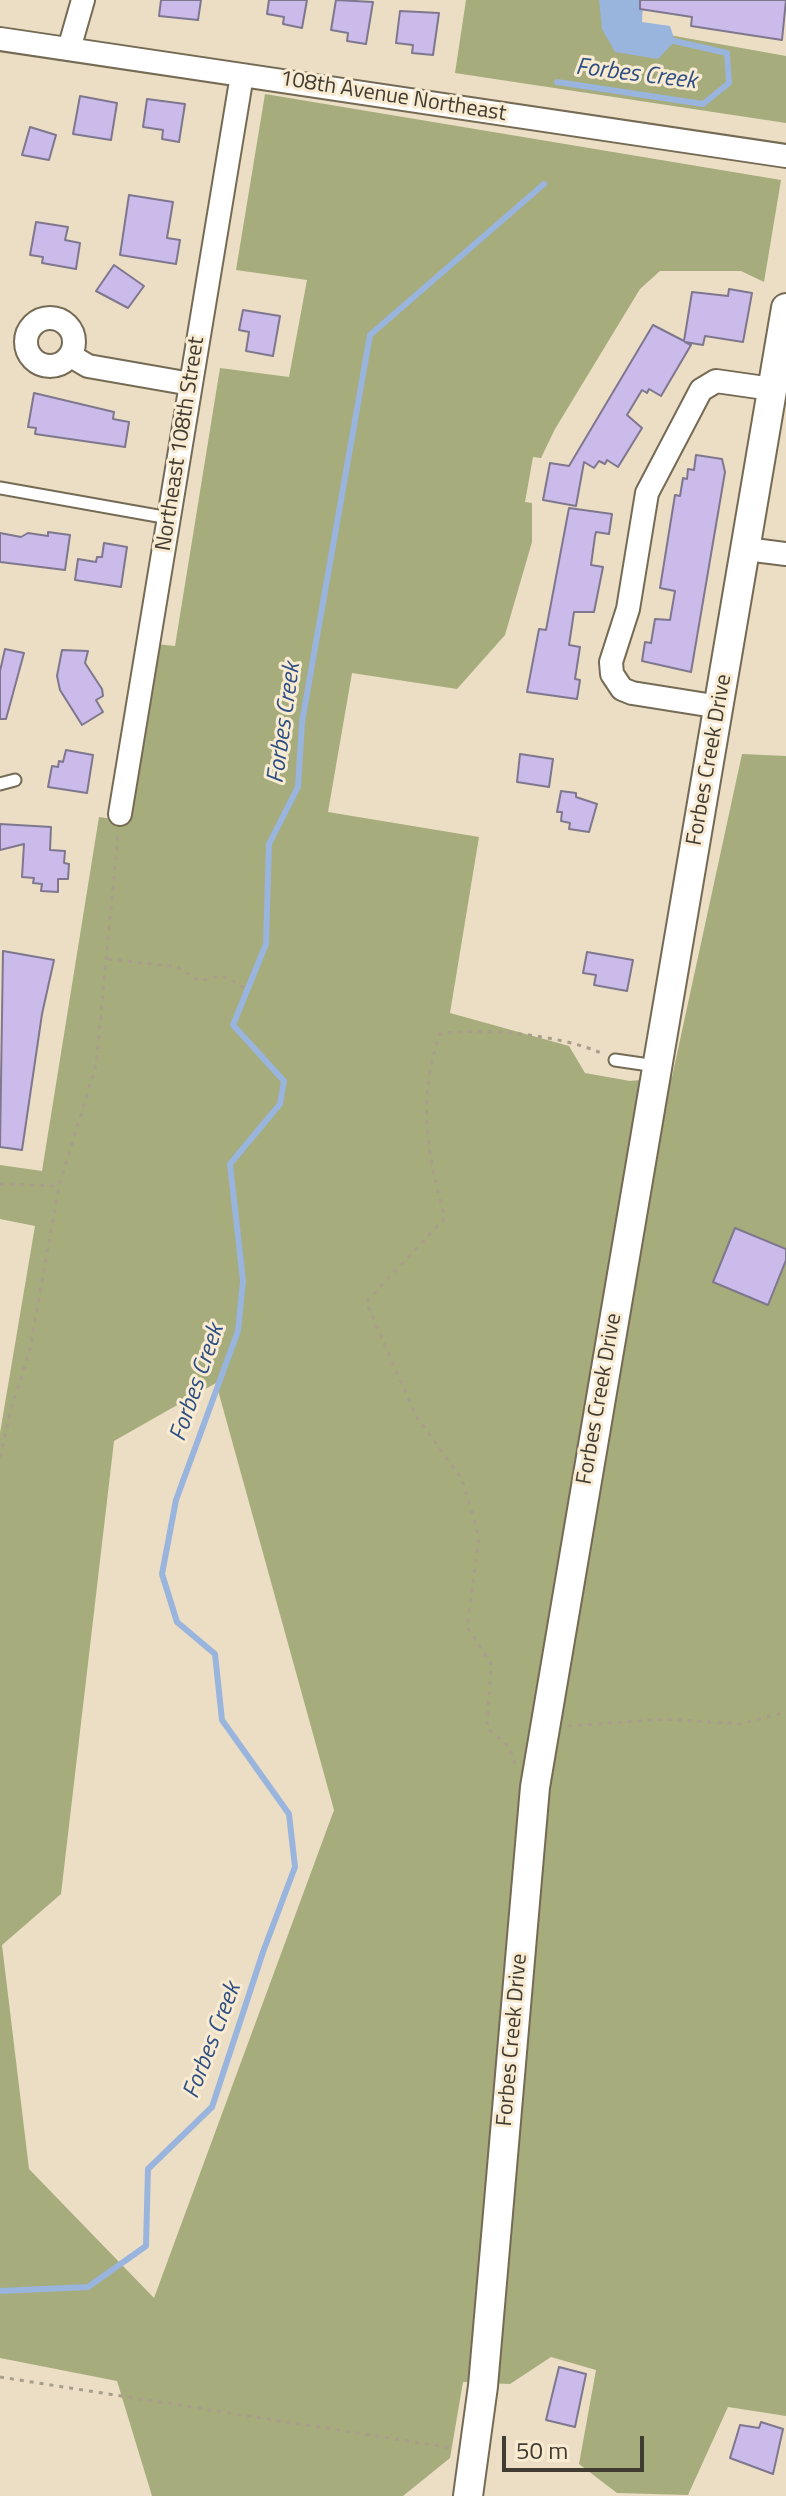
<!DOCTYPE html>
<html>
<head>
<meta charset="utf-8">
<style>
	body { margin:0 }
	#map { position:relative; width:786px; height:2496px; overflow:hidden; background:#ebdec5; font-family:"Titillium Web",sans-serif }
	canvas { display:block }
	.scale { position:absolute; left:502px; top:2436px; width:142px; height:36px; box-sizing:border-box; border:4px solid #413c32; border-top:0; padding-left:10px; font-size:24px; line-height:28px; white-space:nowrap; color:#413c32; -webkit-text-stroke:6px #f8ebd2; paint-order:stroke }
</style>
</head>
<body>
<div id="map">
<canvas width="786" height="2496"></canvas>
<div class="scale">50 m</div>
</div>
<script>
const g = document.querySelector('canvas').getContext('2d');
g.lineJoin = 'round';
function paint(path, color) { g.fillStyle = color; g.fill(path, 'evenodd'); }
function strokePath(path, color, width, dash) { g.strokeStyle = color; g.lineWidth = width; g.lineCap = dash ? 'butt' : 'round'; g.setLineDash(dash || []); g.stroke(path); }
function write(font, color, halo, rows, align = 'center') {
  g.font = font + ' "Titillium Web",sans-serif'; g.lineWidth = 6; g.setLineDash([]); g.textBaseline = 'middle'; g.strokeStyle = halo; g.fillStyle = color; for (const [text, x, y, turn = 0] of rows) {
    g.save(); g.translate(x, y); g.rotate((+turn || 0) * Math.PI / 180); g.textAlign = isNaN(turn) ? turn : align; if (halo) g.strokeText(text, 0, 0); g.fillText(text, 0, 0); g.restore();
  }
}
paint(new Path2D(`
	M466 0H612L608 24 786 56V123L455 73Z
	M265 94 781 180 764 282 741 271H660L640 289 555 429 541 458 533 457 525 502 532 503V542L505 635 457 689 352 673 328 812 479 837 450 1013 569 1046 585 1073 630 1081 672 1077 742 754 786 756V2416L728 2407 688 2495 617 2493 579 2464 596 2370 551 2357 510 2384 463 2382 450 2458 403 2496H152L117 2381 0 2358V1433L35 1226 0 1219V1165L42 1171 99 817 126 821 155 644 175 646 220 368 289 377 307 280 236 270ZM216 1383 334 1810 154 2298 29 2169 2 1945 61 1894 114 1441Z`), '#a6ac7b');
paint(new Path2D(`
	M599 0H643L642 22 670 26 675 41 658 59 615 52 602 29Z`), '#99b4dd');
strokePath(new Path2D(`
	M557 82 703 104 729 83 727 53 670 40
	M0 2291 88 2287 146 2246 148 2169 212 2107 263 1952 295 1867 289 1814 222 1720 215 1654 177 1622 162 1574 176 1500 238 1331 243 1281 230 1164 280 1104 284 1081 233 1025 266 944 269 844 298 787 302 722 370 335 544 184`), '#99b4dd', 6);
const building = new Path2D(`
	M161 0H201L198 20 159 16Z
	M269 0H307L302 28 283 24 284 17 267 14Z
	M336 0 373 2 366 44 347 41 348 33 331 30Z
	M640 0H786L782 40 691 26 692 17 640 9Z
	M400 11 439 13 433 55 412 53 413 45 396 43Z
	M80 96 117 103 111 140 73 134Z
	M147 99 185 104 179 142 162 139 163 130 143 127Z
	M30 127 56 135 49 160 22 155Z
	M129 195 173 202 167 238 180 240 176 264 120 255Z
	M36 222 68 227 65 240 80 243 76 269 42 263 43 257 30 255Z
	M114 265 144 286 128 308 96 291Z
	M729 289 752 293 743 342 705 336 703 345 685 342 691 345 661 396 649 389 647 393 642 390 627 415 642 428 618 467 607 460 605 464 599 461 594 468 584 462 576 506 543 500 550 463 569 466 653 325 684 341 692 292 728 296Z
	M243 310 280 316 273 356 246 351 249 332 239 330Z
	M34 393 114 412 113 419 129 422 125 447 35 434 36 428 28 427Z
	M696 455 722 459 725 472 691 672 642 661 645 642 651 643 655 619 670 620 675 591 660 588 675 495 680 496 683 478 687 479 688 469 694 470Z
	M569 508 612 514 609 534 596 532 595 536 591 565 603 567 594 612H574L569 645 580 647 575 679 580 680 577 699 527 692 539 629 546 630Z
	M48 532 70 535 65 570 0 562V533L21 537 28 533 48 536Z
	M104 543 127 547 121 587 75 580 78 559 96 562 97 557H102Z
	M5 649 24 653 6 719H0V671Z
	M62 650 88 651 85 663 102 689 103 696 96 700 103 712 82 725 60 690 57 676Z
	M66 750 93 755 87 793 48 787 52 766 58 767 59 761 63 762Z
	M520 754 553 759 549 787 517 782Z
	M561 791 576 793V797L597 804 589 832 569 829 570 823 561 821 562 812H557Z
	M0 824 51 827 50 850 65 851 64 863 69 864 68 879H58V892L41 891 42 884 33 883 34 878 22 877 24 844 0 850Z
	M3 951 54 960 42 1014 22 1150 0 1147Z
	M587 952 633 960 627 991 594 985 596 975 583 973Z
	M735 1228 786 1249V1260L768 1305 713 1282Z
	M559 2367 586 2374 575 2427 546 2420Z
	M761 2422 783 2429 773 2474 730 2458 740 2425 759 2428Z`);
paint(building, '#cabbea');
strokePath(building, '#7e778e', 2);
const service = new Path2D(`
	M0 488 169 518
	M0 784 15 780
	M615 1060 656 1066`);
const minor = new Path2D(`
	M0 39 786 156
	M69 49 83 0
	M26 342a24 24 0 1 1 48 0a24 24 0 1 1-48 0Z
	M71 356 88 366 191 384
	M746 549 786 554
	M720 707 632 693 622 689 612 674 611 662 628 609 647 493 701 390 716 381 772 389
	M120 814 242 75`);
const tertiary = new Path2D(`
	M468 2496 483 2386 535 1787 786 308`);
strokePath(service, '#756a54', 15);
strokePath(minor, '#756a54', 26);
strokePath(tertiary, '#756a54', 32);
strokePath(new Path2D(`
	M108 959 177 967 199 981 222 976 248 989
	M0 1184 59 1186
	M0 1457 12 1405 29 1354 59 1186 96 1065 118 835
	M568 1726 665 1719 740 1724 786 1712
	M515 1764 509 1747 487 1728 491 1664 467 1627 479 1537 462 1479 416 1416 366 1302 445 1218C427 1155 417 1098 440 1034 485 1027 560 1035 601 1053
	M0 2377 453 2448`), '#a89e8b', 3, [4, 6]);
strokePath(service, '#fff', 11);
strokePath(minor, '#fff', 22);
strokePath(tertiary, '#fff', 28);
write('22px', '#413c32', '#f8ebd2', [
	["108th Avenue Northeast",393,97,9],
	["Northeast 108th Street",181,444,-81],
	["Forbes Creek Drive",710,760,-80],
	["Forbes Creek Drive",600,1399,-80],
	["Forbes Creek Drive",513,2040,-85]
]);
write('italic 24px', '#2e4f84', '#f8ebd2', [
	["Forbes Creek",636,75,7],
	["Forbes Creek",285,723,-82],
	["Forbes Creek",198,1383,-71],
	["Forbes Creek",213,2041,-69]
]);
</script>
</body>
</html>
